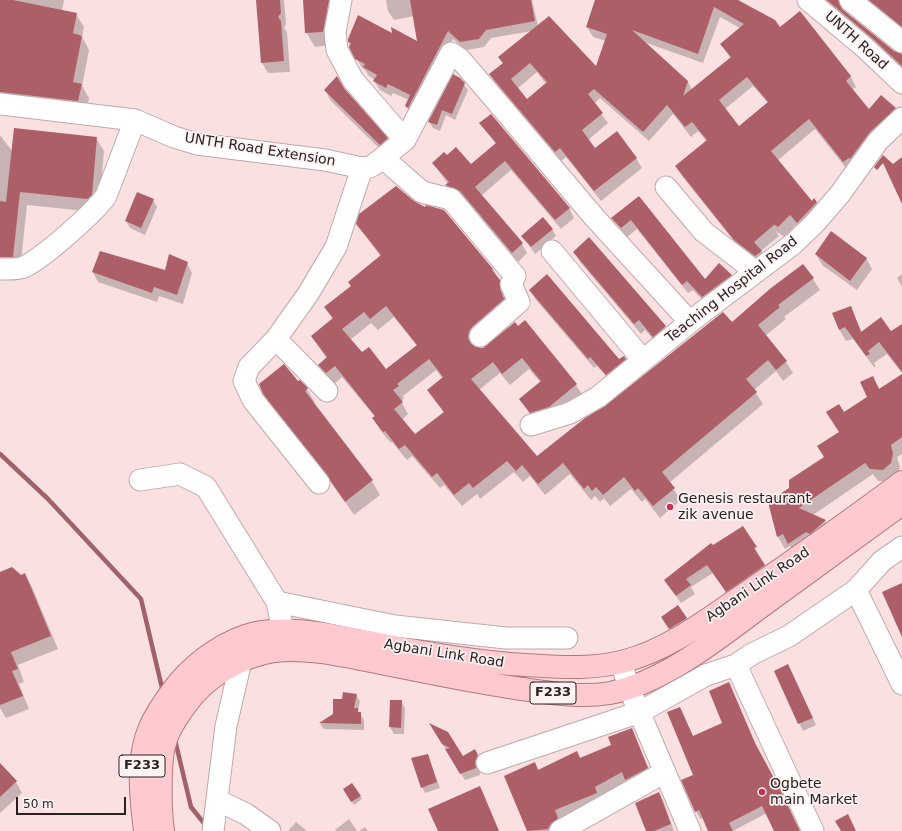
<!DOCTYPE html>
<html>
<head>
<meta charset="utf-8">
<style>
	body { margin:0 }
	#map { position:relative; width:902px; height:831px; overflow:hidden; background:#fbe0e1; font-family:"DejaVu Sans",sans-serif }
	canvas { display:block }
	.scale { position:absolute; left:16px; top:797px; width:110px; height:18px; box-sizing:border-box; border:2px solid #2a2121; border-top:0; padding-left:5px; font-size:12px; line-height:14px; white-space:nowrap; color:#2a2121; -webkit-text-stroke:3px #fdf2f2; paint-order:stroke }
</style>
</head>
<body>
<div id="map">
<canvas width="902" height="831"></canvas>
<div class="scale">50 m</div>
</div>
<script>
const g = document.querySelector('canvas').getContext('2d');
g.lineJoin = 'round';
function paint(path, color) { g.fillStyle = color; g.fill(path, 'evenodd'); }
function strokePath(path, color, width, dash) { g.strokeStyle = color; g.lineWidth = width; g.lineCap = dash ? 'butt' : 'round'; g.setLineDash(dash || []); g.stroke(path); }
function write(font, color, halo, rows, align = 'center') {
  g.font = font + ' "DejaVu Sans",sans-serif'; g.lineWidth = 3.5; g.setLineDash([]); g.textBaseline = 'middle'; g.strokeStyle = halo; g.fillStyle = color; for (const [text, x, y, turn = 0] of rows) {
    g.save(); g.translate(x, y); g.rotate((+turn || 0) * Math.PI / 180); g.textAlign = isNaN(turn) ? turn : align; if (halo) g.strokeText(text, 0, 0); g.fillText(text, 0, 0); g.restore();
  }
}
paint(new Path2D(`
	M0 0H64L62 11 76 14 84 27 82 37 89 50 82 86 89 98 86 114 0 106Z
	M257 0H284L286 24 284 28 287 32 290 72 268 73 262 63Z
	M304 0H335L331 45 315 47 306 32Z
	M386 0H532L538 26 597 68 606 41 593 37 587 27 596 0H736L780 28 800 13 851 77 856 87 852 90 869 111 895 109 900 119 849 172 815 129 777 161 812 202H817L822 212 804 232 797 224 784 237 776 231 779 236 761 251 767 261 762 266 741 250 682 176 676 166 707 142 698 131 691 137 673 114 649 141 600 98 594 104 608 123 588 140 595 149 636 158 642 168 601 201 566 157 561 161 496 84 490 74 503 64 499 57 532 31 491 38 484 47 466 50 453 39 413 116 411 115 406 106 409 100 393 93 391 96 380 90 374 81 375 80 369 76 365 70 362 68 350 47 349 42 393 35 418 43 414 16 394 20 388 11ZM720 17 740 28 721 44 731 59 692 90 688 82 644 42 703 63ZM537 72 546 84 527 100 517 89ZM753 86 768 103 739 127 725 109Z
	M825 0H842L841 9 894 52 902 55V68Z
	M867 0H902V28Z
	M464 84 468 90 455 120 446 115 440 131 433 128 429 122Z
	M343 88 387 139 393 150 386 155 331 101 325 90Z
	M481 124 569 208 574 218 561 229 511 170 481 196 522 244 527 253 518 262 467 201 452 195 446 185 448 184 433 163 471 166 496 144Z
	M0 135 12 151 96 138 104 151 99 208 95 212 27 205 20 270 0 273Z
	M639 197 705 280 732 275 737 284 708 306 693 290 688 293 637 229 627 237 612 218Z
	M153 200 157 207 145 235 130 228 126 221Z
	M357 224 493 269 506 292V301L475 344V347L483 349 525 322 576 385 583 396 537 424 520 400 541 383 529 369 510 385 500 373 479 390 537 458 732 324 813 279 820 290 784 317 786 319 765 336 786 362 793 373 783 381 776 371 754 390 763 404 669 483 681 500 660 518 645 499 642 502 631 489 610 506 604 498 600 502 595 496 591 500 570 474 545 495 530 476 523 482 514 472 480 499 477 494 462 506 444 485 440 488 412 456 407 460 392 442 391 443 380 430 373 418 375 417 342 377 334 384 326 377 319 365 327 359 312 337 333 320 325 307 351 286 381 257ZM394 317 417 346 386 371 361 354 350 340 371 323 378 330ZM436 370 443 379 428 390 444 413 414 436 402 420 408 414 401 401 404 398 403 396Z
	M552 229 556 236 535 254 523 236Z
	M589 239 665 327 671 337 659 346 645 330 641 334 580 262 574 252Z
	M101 252 165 271 187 263 192 273 183 304 159 296 157 302 98 282 93 272Z
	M816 254 866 258 872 269 857 290 822 265Z
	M902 274V287L897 278Z
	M530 290 619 360 625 359 631 369 613 384 597 366 594 368 536 300Z
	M851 309 862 332 891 333 902 330V373L887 354 874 363 876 367H874L853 339 846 341 839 329Z
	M902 375V454L897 457 900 467 898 475 890 482 878 481 873 474 813 515 825 521 832 533 796 555 790 546 785 549 778 537 769 502 790 488 825 457 840 432 844 413 868 397 872 377 880 390Z
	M298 383 307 389 315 403 314 404 372 481 380 495 354 515 332 483 273 408 264 393Z
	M743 527 769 573 731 599 713 573 691 587 695 594 681 603 665 581Z
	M0 573 21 577 25 575 32 587 58 649 18 665 24 682 19 684 29 709 6 718 0 708Z
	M678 607 690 625 674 635 667 624Z
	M775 671 791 672 816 725 803 731Z
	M729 684 759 752 800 831H775L767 813 733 831H709L704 818 700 819 696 811 694 776 680 708 693 737 723 723Z
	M356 695 360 701 358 711 364 720V730L324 729 320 724 334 715 343 700Z
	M401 701 405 708 404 734H394L390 727Z
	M431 726 463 758 475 750 482 762 479 768 480 775 465 780Z
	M631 729 653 778 560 831H528L505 776 534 763 539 771 577 752 580 759 612 746Z
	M428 755 440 788 425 793 422 787Z
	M0 765 16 782 22 793 0 813Z
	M352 784 362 799 354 805 344 790Z
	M480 787 499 831H439Z
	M659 793 663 800 674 831H647Z
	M349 819 357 831H336L335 830Z
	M296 822 307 831H288Z
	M365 827 368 831H359Z`), '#0003');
strokePath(new Path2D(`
	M0 454 48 499 141 599 163 692
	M175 740 191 807 207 827`), '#9e6268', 4.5);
paint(new Path2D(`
	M0 0H13L77 13 73 33 82 36 73 82 82 84 78 101 0 92Z
	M256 0H280L281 13 278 17 281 21 284 61 261 63Z
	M303 0H329L323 32 305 33Z
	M410 0H531L535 21 486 30 479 39 460 42 448 31 408 108 405 106 410 95 388 84 386 88 373 81 377 75 363 67 365 64 355 59 349 47 351 43 348 42V39L358 15 392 33 391 27 417 41Z
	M595 0H738L775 20 780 27 800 11 851 76 846 81 869 109 881 95 896 108 870 132 850 159 849 158 843 162 809 119 771 151 812 201 814 198 817 202 797 223 790 215 778 227 773 224 774 225 754 242 762 251 755 256 734 240 675 166 707 140 692 122 685 127 667 105 643 132 594 89 588 94 603 113 582 130 595 148 617 131 637 158 594 191 560 148 555 152 489 74 503 63 498 57 549 16 596 66 607 34 586 27ZM714 7 744 24 720 44 731 57 683 96 688 81 632 30 698 54ZM530 63 547 82 527 99 511 79ZM747 77 768 102 739 126 719 100Z
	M827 0H838L842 9 894 51 902 54V66L872 38Z
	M869 0H902V27Z
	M453 74 460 78 465 83 452 114 442 110 437 125 428 122Z
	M337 76 344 88 388 138 380 145 324 90Z
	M491 114 570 208 555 220 505 161 475 187 523 243 512 253 460 191 445 185 449 182 432 163 444 152 447 155 456 147 471 164 496 143 479 123Z
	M14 128 97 137 92 195 87 199 20 192 13 257H0V201L6 202Z
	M883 155 893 164 902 157V204L883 163 877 170 874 167Z
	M396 186 414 201 425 207 426 205 444 210 493 269 492 270 500 280V289L504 299 472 327 469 332 468 338 471 344 476 347 483 348 515 322 518 326 525 320 577 384 549 407 530 413 519 399 541 381 522 358 502 374 493 362 471 379 537 456 585 418 605 406 723 312 732 322 771 288 803 264 814 278 778 305 780 307 758 325 787 361 776 370 768 360 746 379 757 392 662 472 675 488 653 506 638 488 635 491 624 477 603 495 596 487 592 491 588 485 584 489 563 463 538 484 522 465 516 471 507 461 473 488 469 483 454 495 437 473 432 477 405 445 399 449 385 431 383 432 372 418 375 416 335 366 326 373 318 365 327 357 311 336 333 318 324 307 351 286 348 282 381 255 356 224 359 214ZM386 306 417 345 386 369 369 347 362 352 342 329 364 312 370 319ZM429 359 443 377 427 390 444 412 415 434 394 409 403 402 393 390 399 386 397 384Z
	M137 192 154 199 141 228 125 221Z
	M639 196 705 279 719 263 732 275 702 297 687 281 682 285 631 220 621 228 611 218Z
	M543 217 553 229 531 247 521 236Z
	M831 231 867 258 850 281 815 254Z
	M589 237 666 326 653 337 639 320 634 324 573 252Z
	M100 251 165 270 169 254 188 262 177 295 154 287 152 293 92 272Z
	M547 274 619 359 624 356 626 359 606 375 590 357 588 359 529 290Z
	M851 306 861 332 881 317 891 331 902 324V372L879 342 868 351 870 354 866 356 845 327 839 330 832 313Z
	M284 364 298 381 300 380 308 388 305 391 373 480 345 502 331 482 328 476 263 394 259 384Z
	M902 374V437L891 445 893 454 891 463 883 470 870 469 865 463 799 508 826 520 810 534 806 532 788 544 783 534 777 537 768 502 789 488V480L824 457 817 446 839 432 826 412 839 404 844 412 867 397 860 382 873 376 879 389Z
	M743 526 757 547 754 548 765 565 726 592 707 565 686 579 691 585 676 596 664 580 711 543 713 545Z
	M12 567 21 575 25 573 51 636 11 652 18 669 12 671 23 696 0 705V572Z
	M902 583V637L882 592Z
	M678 605 687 618 669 629 661 617Z
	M788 664 813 718 798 724 774 671Z
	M729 682 755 743 781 791 800 831H774L762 806 729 823 733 831H708L699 810 695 812 681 780 693 775 667 712 680 707 693 736 722 723 709 691Z
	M343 692 357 694 354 708H358V712H361V724L319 723 333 714V699H342Z
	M390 700H402L401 728 389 727Z
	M429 723 448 732 463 756 475 749 478 755 475 761 476 768 460 774 445 749 450 748 442 744Z
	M632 728 648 768 625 780 622 772 595 787 597 793 555 810 558 818 550 825 548 829 527 831 504 776 535 762 538 770 577 751 580 758 611 745 608 737Z
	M428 754 437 782 421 788 411 758Z
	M0 763 17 781 0 797Z
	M352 783 361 796 351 802 343 789Z
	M480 786 499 831H438L428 809Z
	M659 792 671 824 654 831H646L635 803Z
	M848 814 856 831H841L835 821Z`), '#ad5f68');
const minor = new Path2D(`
	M808 0 864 47 902 83
	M850 0 902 42
	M0 104 135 120
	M405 140 451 53 460 59 503 109 594 217 690 322
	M383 158 422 192 451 199 515 276 511 284 519 302 480 336
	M666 187 704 232 756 272
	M552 251 643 360
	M0 269C9 269 16 270 24 267 44 257 93 214 106 196L135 120 174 137 197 144 325 160 362 168 370 167 375 164 405 140 353 80 337 50 335 32 341 0
	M276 339 327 391
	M531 425 570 413 598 397 700 314 793 244 815 223 840 194 878 141 902 118
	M140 480 180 474 206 487 277 602 283 631
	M319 483 253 400 244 381 249 367 276 339 308 294 336 247 362 168
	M856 590 902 684
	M277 602 395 626 506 638H567
	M621 662 629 688 690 831
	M736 665 752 654 789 636 856 590 882 561 902 547
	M487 763 640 712 706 675 736 665 813 831
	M217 800 246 814 270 831
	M213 831 226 726 241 661
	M560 831 665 772`);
const major = new Path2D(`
	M145 831C141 798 136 759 150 727 156 714 164 702 173 690 190 667 217 646 245 636 283 623 335 636 373 643 424 653 474 662 525 665 559 667 591 670 625 661 670 649 708 619 746 593 799 557 851 520 902 482
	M163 831C160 811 159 761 165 743 168 730 177 717 185 706 205 677 239 657 274 651 305 647 340 655 371 661 421 671 471 682 522 689 552 693 580 698 610 693 666 682 721 636 766 603 812 570 857 537 902 504`);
strokePath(minor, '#c2a8aa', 23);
strokePath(major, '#b3787d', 24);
strokePath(minor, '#fff', 21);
strokePath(major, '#fecacf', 22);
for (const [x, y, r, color] of [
	[670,507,4,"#c53553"],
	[762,792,4,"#c53553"]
]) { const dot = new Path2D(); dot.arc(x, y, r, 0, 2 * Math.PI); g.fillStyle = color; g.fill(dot); strokePath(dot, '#fdf2f2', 1.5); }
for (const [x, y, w] of [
	[553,693,46],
	[142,766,46]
]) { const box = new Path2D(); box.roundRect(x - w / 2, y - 11, w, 22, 3); g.fillStyle = '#fdf2f2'; g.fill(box); strokePath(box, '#2a2121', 1); }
write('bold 13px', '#2a2121', null, [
	["F233",553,693],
	["F233",142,766]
]);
write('14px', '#2a2121', '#fdf2f2', [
	["UNTH Road",856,41,42],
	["UNTH Road Extension",260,150,9],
	["Teaching Hospital Road",732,290,-38],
	["Agbani Link Road",758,585,-34],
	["Agbani Link Road",444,654,9]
]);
write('14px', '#2a2121', '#fdf2f2', [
	["Genesis restaurant",678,499],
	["zik avenue",678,515],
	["Ogbete",770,784],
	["main Market",770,800]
], 'left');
</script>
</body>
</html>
